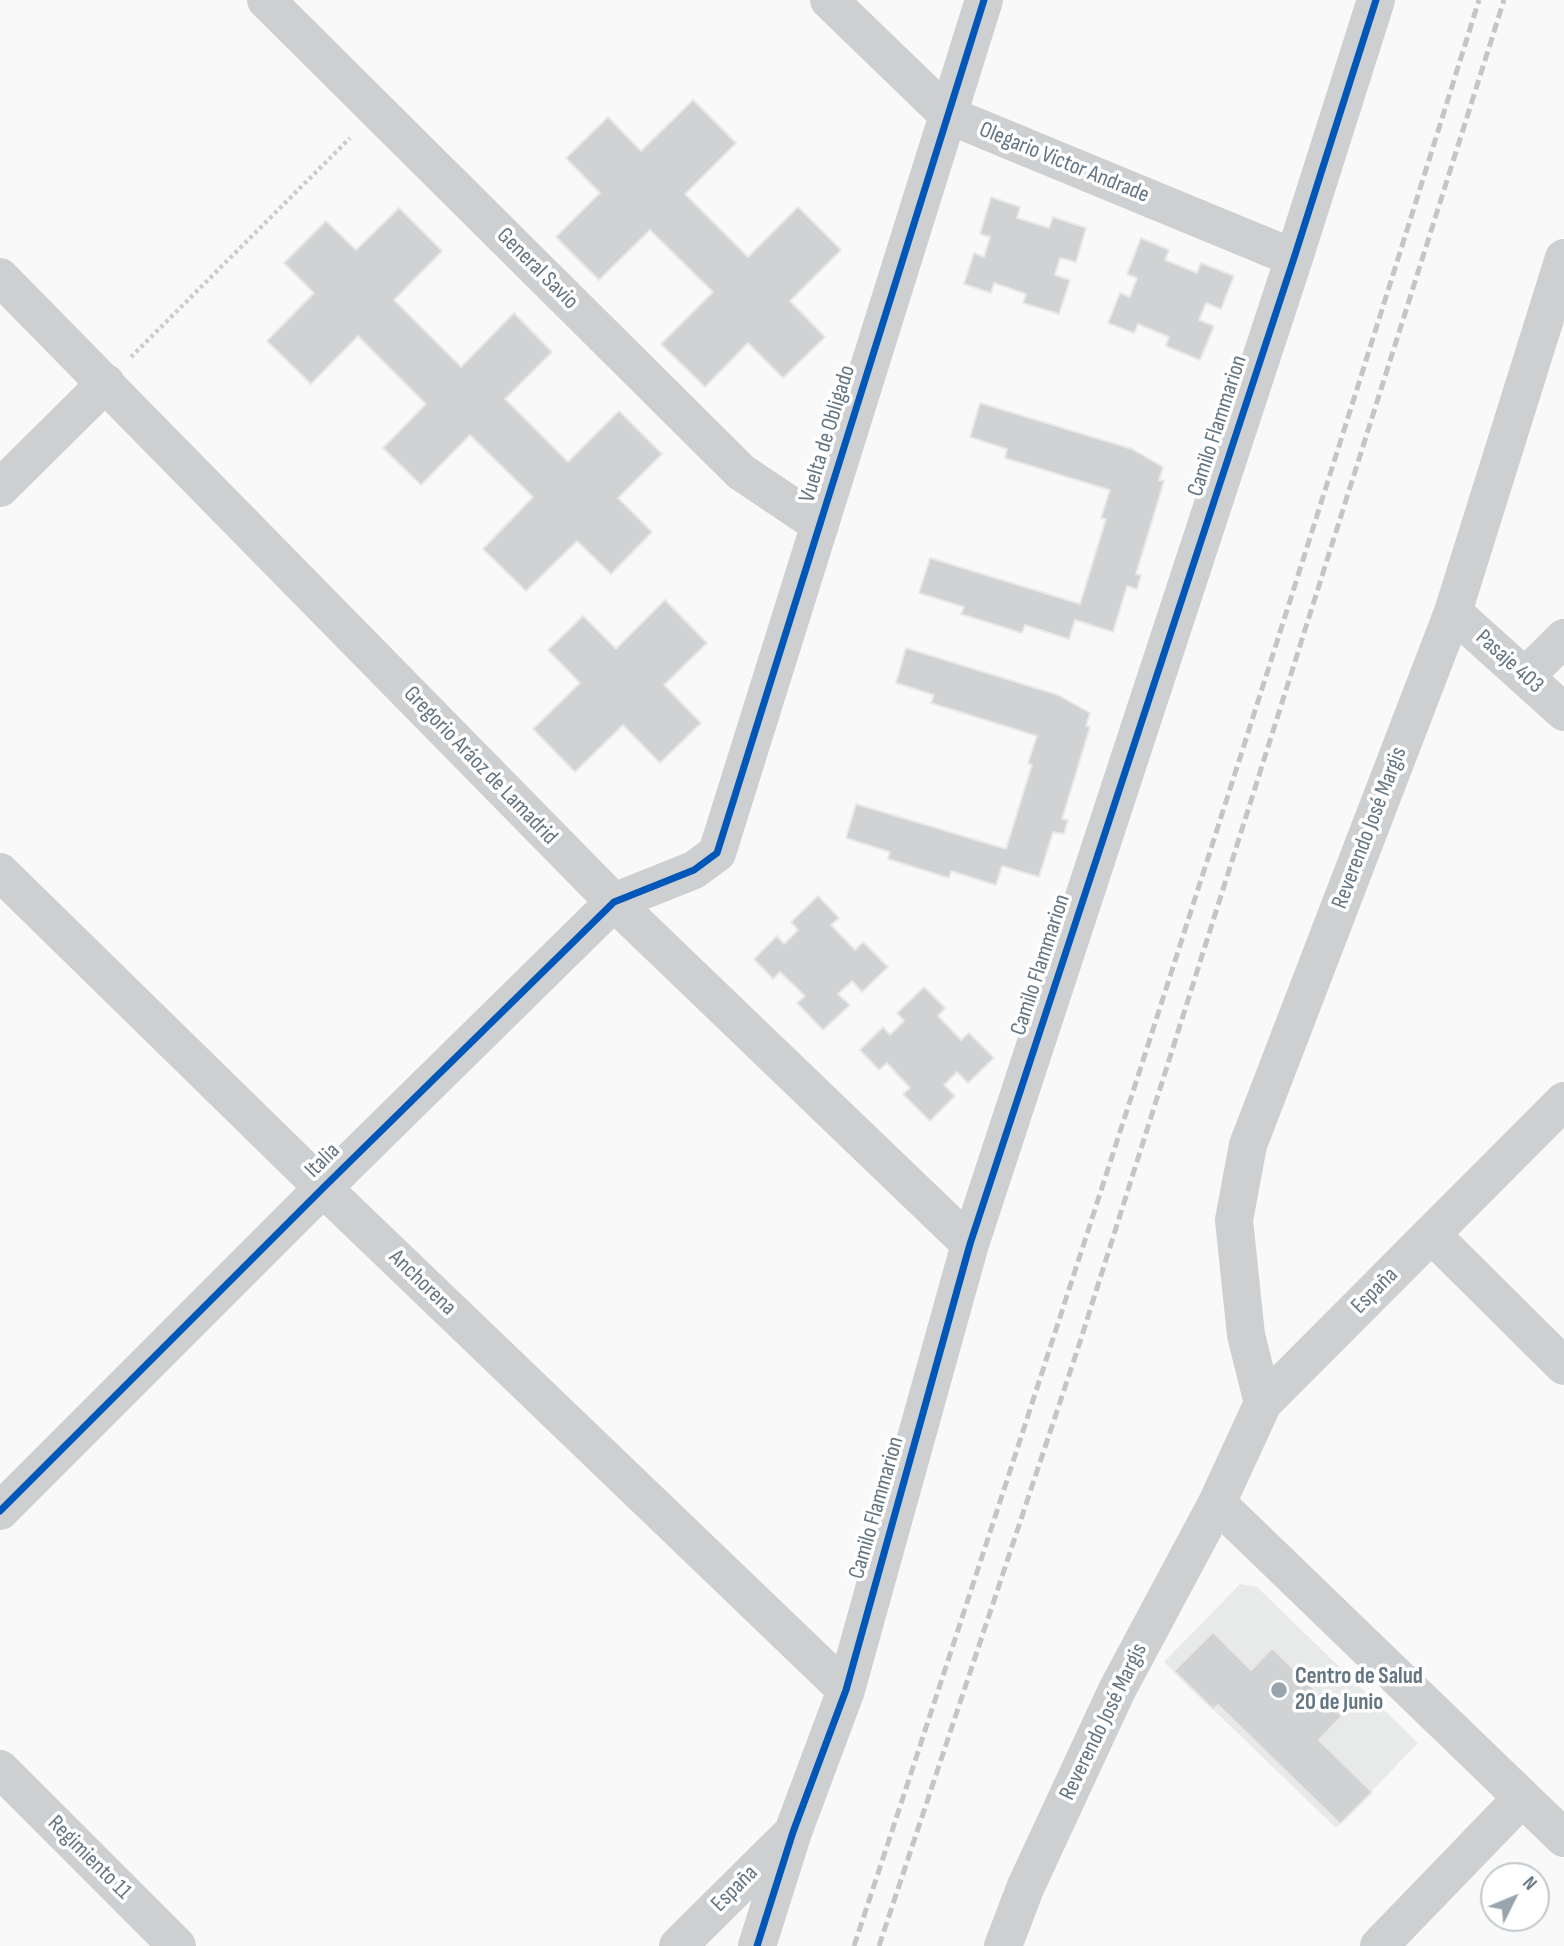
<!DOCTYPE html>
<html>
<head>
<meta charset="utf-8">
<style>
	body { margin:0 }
	#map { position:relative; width:1564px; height:1946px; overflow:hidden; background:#f9f9f9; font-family:"Sofia Sans Condensed",sans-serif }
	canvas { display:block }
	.north { position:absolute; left:1480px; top:1862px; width:70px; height:70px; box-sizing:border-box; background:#fff; border:2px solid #c1c8cd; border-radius:50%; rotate:47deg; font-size:19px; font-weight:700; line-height:28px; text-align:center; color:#657683 }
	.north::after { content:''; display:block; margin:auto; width:24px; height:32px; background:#99a4ac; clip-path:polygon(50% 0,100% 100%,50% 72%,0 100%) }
</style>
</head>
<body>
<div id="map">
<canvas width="1564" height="1946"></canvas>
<div class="north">N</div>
</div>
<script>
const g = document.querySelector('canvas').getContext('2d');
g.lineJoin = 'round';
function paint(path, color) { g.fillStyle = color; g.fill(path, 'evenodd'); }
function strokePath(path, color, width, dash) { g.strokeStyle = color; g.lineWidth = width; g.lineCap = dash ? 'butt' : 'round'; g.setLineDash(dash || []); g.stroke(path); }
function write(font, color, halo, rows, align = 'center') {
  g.font = font + ' "Sofia Sans Condensed",sans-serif'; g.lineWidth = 7; g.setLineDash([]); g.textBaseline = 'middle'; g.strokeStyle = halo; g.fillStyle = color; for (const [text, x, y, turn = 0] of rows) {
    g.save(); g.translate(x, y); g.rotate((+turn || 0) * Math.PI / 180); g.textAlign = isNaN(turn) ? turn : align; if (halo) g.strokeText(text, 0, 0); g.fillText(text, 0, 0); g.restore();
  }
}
paint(new Path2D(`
	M1240 1584 1257 1587 1418 1743 1336 1828 1164 1662Z`), '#e8e9e9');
const building = new Path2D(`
	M693 100 736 143 685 194 748 257 798 207 841 250 790 301 825 337 783 378 748 343 705 387 661 344 713 292 650 230 599 280 556 237 600 193 566 158 608 117 641 151Z
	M991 197 1020 207 1017 218 1049 228 1053 217 1086 228 1076 262 1060 258 1055 275 1070 280 1059 314 1023 303 1026 294 994 283 991 293 964 284 974 253 984 257 990 237 980 234Z
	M399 208 442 251 394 300 461 367 514 313 552 352 505 399 568 462 619 411 662 454 618 498 652 532 611 574 577 541 526 591 483 549 533 497 470 435 421 485 383 448 426 404 358 336 311 384 267 341 314 293 284 263 326 221 356 250Z
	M1141 238 1169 250 1165 260 1197 273 1201 263 1234 276 1221 309 1206 303 1199 320 1214 326 1200 360 1166 346 1169 337 1138 324 1134 333 1108 323 1120 293 1130 297 1137 278 1127 274Z
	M980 403 1132 449 1163 467 1159 480 1164 481 1136 574 1141 575 1137 589 1127 586 1113 632 1075 620 1069 639 1025 625 1022 633 961 614 964 607 919 593 930 558 1080 604 1106 519 1101 518 1110 490 1005 458 1007 449 970 437Z
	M665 600 707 643 664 685 701 723 660 763 623 725 575 772 533 729 580 683 548 650 583 616 616 649Z
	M906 648 1058 695 1090 713 1086 726 1090 727 1062 819 1068 820 1064 834 1053 832 1039 877 1002 866 996 885 951 871 949 878 888 859 890 852 846 838 856 804 1006 849 1032 765 1028 763 1037 736 931 703 934 695 896 683Z
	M818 896 839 918 831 925 855 950 863 942 888 967 862 992 852 981 838 994 850 1005 823 1030 797 1003 805 996 780 972 773 979 754 959 777 936 784 944 798 930 791 922Z
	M924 987 945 1008 938 1016 961 1040 969 1033 994 1058 968 1083 957 1072 944 1085 955 1096 930 1121 903 1094 910 1088 887 1063 879 1070 860 1050 883 1027 890 1035 904 1021 897 1013Z
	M1213 1632 1251 1670 1272 1648 1342 1716 1319 1740 1372 1792 1340 1824 1218 1705 1213 1709 1174 1671Z`);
paint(building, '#d0d2d3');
strokePath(building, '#e8e8e8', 2);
strokePath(new Path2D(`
	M131 357 350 138`), '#cbcccd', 4.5, [3.5, 3.5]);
strokePath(new Path2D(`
	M266 0 741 472 820 525
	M829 0 948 115 1294 258
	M0 277 614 902 970 1244
	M0 488 106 383
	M1453 612 1564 712
	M1526 676 1564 638
	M0 872 323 1188 846 1690
	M1431 1234 1564 1366
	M1263 1403 1246 1335 1234 1220 1248 1145 1453 612 1564 258
	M1217 1503 1564 1838
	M0 1511 323 1188 614 902 694 870 717 853 984 0
	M0 1769 177 1946
	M678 1946 789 1836
	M757 1946 793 1832 846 1690 970 1244 1294 258 1376 0
	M1003 1946 1026 1886 1117 1690 1217 1503 1263 1403 1564 1101
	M1379 1946 1522 1798`), '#cecfd0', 38);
strokePath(new Path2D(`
	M854 1946C1068 1299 1276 651 1479 0
	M879 1946 1079 1345 1504 0`), '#c3c5c6', 5, [10, 5]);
strokePath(new Path2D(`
	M0 1511 323 1188 614 902 694 870 717 853 984 0
	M757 1946 793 1832 846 1690 970 1244 1294 258 1376 0`), '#0057b8', 7);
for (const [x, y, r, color] of [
	[1279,1690,9,"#99a4ac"]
]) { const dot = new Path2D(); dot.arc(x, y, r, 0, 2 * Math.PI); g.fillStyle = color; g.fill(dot); strokePath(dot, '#fff', 2.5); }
write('23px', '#657683', '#fff', [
	["Olegario Victor Andrade",1064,163,22],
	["General Savio",537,269,45],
	["Camilo Flammarion",1218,426,-72],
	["Vuelta de Obligado",828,434,-73],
	["Pasaje 403",1509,662,42],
	["Gregorio Aráoz de Lamadrid",480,766,46],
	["Reverendo José Margis",1370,828,-69],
	["Camilo Flammarion",1041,965,-72],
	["Italia",323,1161,-45],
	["Anchorena",422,1283,44],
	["España",1375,1291,-45],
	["Camilo Flammarion",877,1508,-74],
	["Reverendo José Margis",1104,1722,-64],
	["Regimiento 11",89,1858,45],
	["España",735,1889,-45]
]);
write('bold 23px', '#657683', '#fff', [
	["Centro de Salud",1295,1677],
	["20 de Junio",1295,1703]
], 'left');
</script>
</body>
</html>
